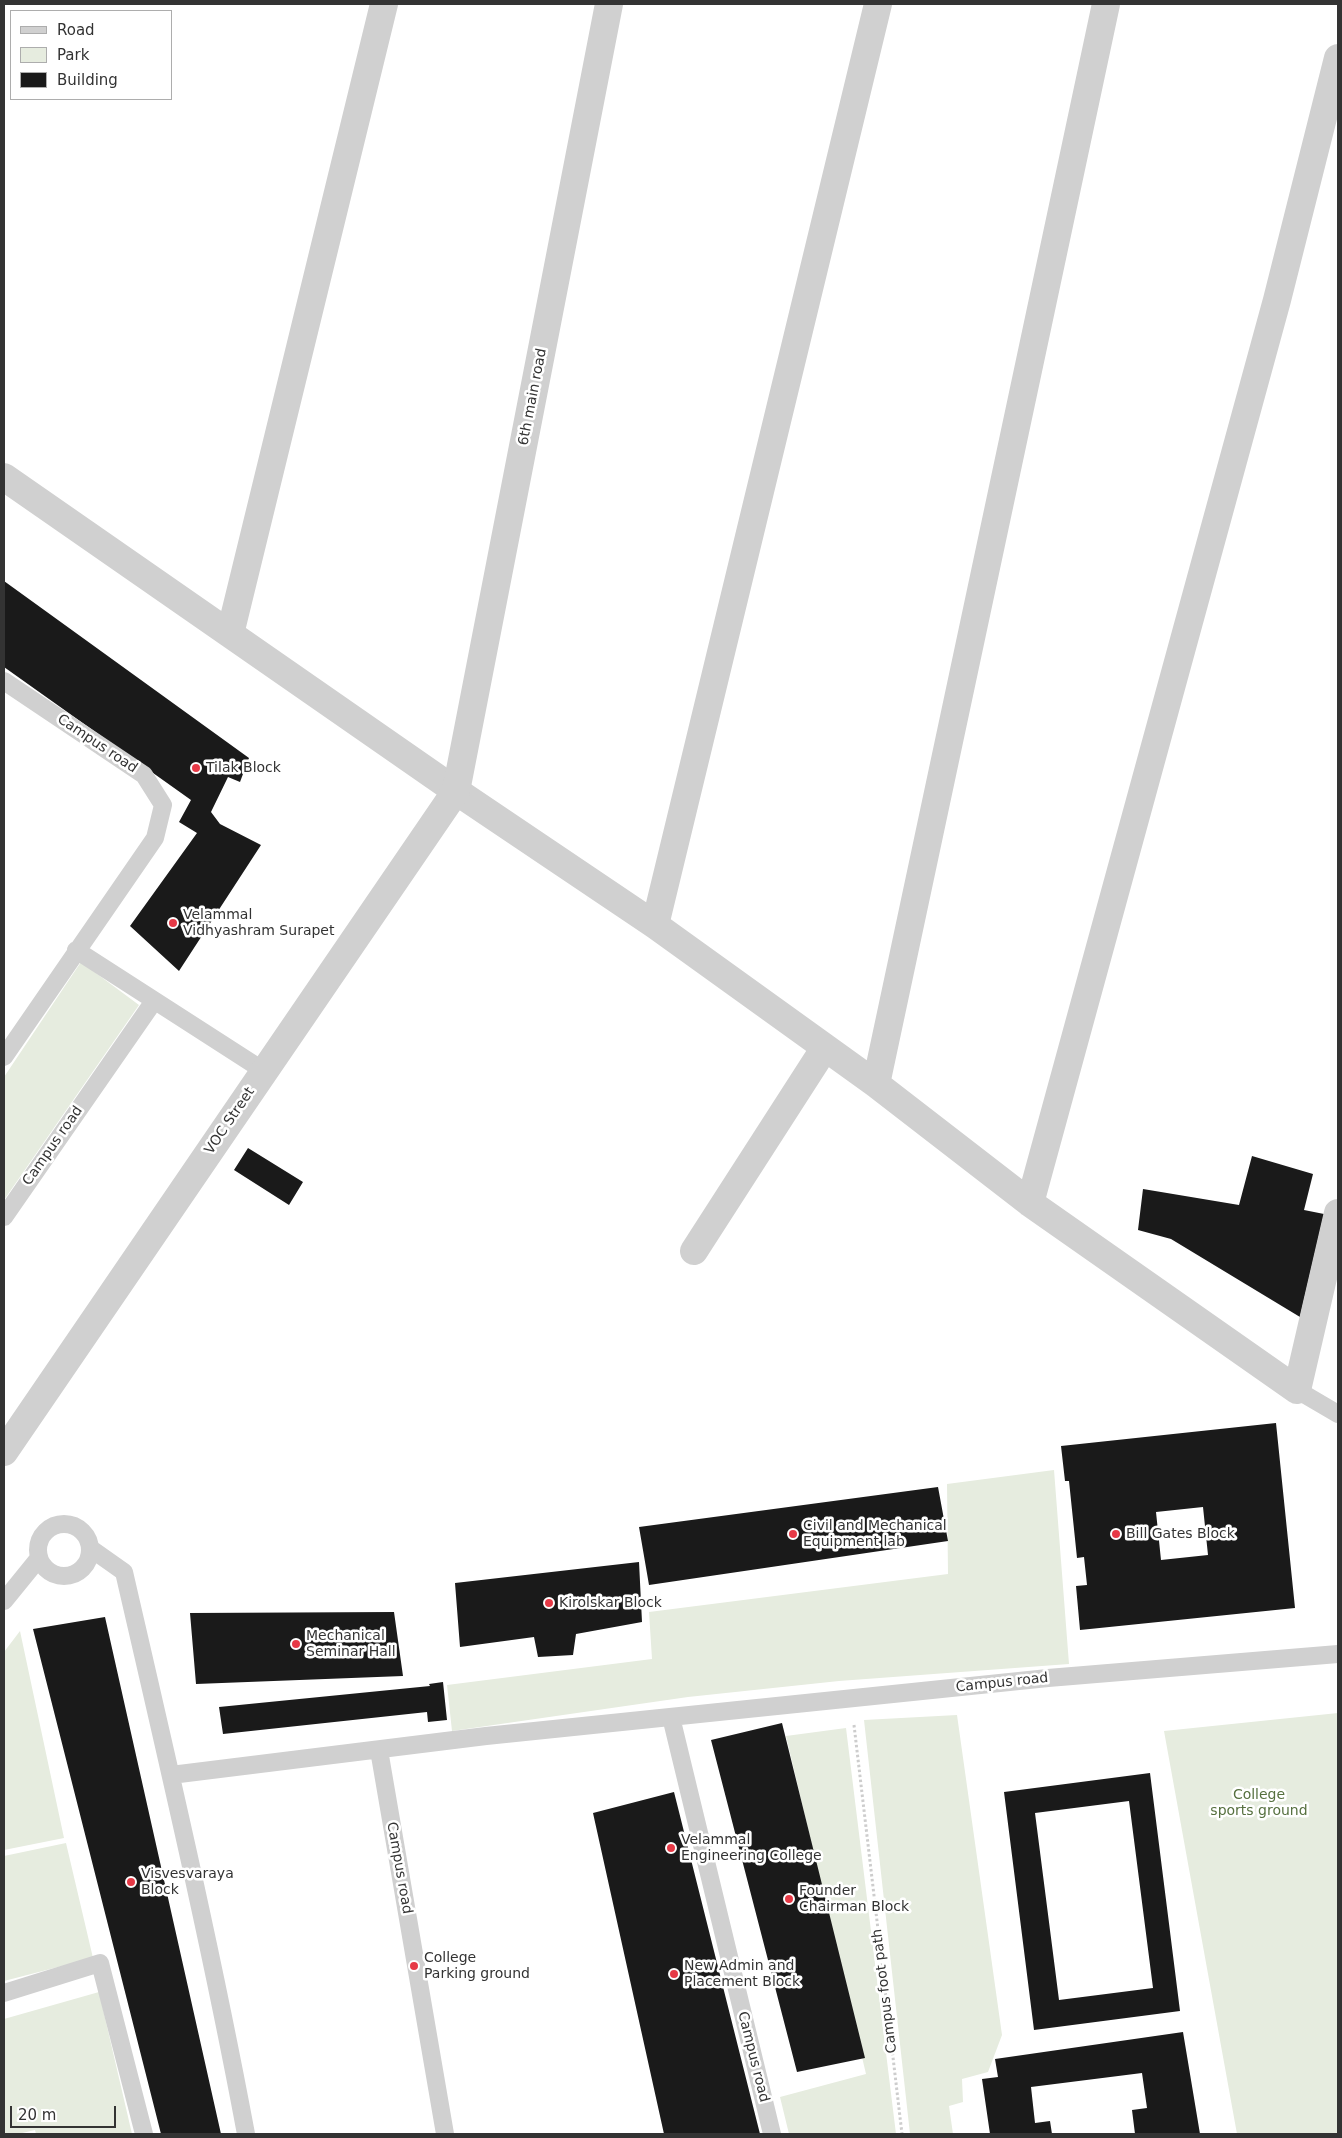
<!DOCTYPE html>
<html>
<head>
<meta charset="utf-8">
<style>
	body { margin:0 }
	#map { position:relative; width:1342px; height:2138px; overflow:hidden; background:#fff; font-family:"DejaVu Sans",sans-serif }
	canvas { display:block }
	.frame { position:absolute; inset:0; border:5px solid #333; pointer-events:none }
	.legend { position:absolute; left:10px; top:10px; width:162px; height:90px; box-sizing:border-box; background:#fff; border:1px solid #adadad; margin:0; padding:6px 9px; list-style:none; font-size:15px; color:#333 }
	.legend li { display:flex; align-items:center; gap:10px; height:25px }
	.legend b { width:25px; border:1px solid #adadad }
	.scale { position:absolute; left:10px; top:2106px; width:106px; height:22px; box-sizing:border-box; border:2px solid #333; border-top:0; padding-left:6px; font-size:15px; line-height:18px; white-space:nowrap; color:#333; -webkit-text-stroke:4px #fff; paint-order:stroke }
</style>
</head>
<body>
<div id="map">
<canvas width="1342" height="2138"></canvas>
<div class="frame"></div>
<ul class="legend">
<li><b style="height:6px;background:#d0d0d0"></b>Road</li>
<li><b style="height:14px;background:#e6ecdf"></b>Park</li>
<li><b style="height:14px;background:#1a1a1a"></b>Building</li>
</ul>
<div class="scale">20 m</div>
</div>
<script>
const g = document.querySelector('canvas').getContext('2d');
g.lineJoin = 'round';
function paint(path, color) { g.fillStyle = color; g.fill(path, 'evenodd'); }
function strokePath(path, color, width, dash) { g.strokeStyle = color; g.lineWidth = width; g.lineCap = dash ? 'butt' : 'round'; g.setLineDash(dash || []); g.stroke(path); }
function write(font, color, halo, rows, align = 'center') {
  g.font = font + ' "DejaVu Sans",sans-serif'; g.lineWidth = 5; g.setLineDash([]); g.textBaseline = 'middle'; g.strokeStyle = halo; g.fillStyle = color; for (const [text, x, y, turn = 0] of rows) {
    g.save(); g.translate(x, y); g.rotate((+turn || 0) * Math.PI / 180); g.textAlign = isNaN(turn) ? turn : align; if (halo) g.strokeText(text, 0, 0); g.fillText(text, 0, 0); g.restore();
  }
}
paint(new Path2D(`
	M81 962 139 1005 4 1200V1077Z
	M1054 1470 1069 1664 839 1681 688 1697 452 1731 447 1685 652 1659 649 1612 948 1574 947 1484Z
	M20 1631 64 1838 4 1850V1652Z
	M1338 1713V2134H1237L1164 1731Z
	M957 1715 1002 2035 988 2072 962 2079 963 2102 949 2106 953 2134H910L864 1720Z
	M846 1728 896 2134H789L780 2097 866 2074 786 1736Z
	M66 1843 93 1958 4 1981V1856Z
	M99 1992 132 2134H36L35 2130 18 2134H5L4 2019Z`), '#e6ecdf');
paint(new Path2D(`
	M4 581 249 758 240 782 228 777 211 812 220 824 261 845 179 971 130 926 197 833 179 822 191 800 4 667Z
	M248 1148 303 1182 289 1205 234 1170Z
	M1252 1156 1313 1174 1304 1210 1324 1214 1300 1317 1171 1239 1138 1230 1143 1189 1239 1205Z
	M1276 1423 1295 1608 1080 1630 1076 1586 1087 1585 1084 1557 1077 1558 1069 1481H1065L1061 1446ZM1203 1507 1208 1555 1161 1560 1156 1512Z
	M938 1487 948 1541 649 1585 639 1527Z
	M639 1562 642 1622 576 1634 573 1655 538 1657 534 1637 460 1647 455 1583Z
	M394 1612 403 1676 196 1684 190 1613Z
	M105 1617 221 2134H161L33 1629Z
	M443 1682 447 1720 428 1722 427 1712 223 1734 219 1707 430 1686 429 1684Z
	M782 1723 865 2058 797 2072 711 1740Z
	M1150 1773 1180 2011 1034 2030 1004 1792ZM1129 1801 1153 1988 1059 2000 1035 1813Z
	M674 1792 760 2134H664L593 1813Z
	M1183 2032 1200 2134H1135L1132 2110 1147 2108 1142 2073 1031 2087 1035 2123 1050 2121 1052 2134H990L982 2079 998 2077 995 2059Z`), '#1a1a1a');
strokePath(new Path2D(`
	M854 1725 902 2134`), '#cdcdcd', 3, [2.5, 2.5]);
strokePath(new Path2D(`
	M4 681 144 775 163 805 155 838 4 1057
	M76 950 264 1071
	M4 1217 154 1001
	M1297 1390 1338 1414
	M38 1550a26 26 0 1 1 52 0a26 26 0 1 1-52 0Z
	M90 1548 124 1572C167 1759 211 1946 246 2134
	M4 1601 39 1558
	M671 1717 772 2134
	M379 1750 445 2134
	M171 1775 486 1736 1048 1678 1338 1654
	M4 1993 100 1963 144 2134`), '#d0d0d0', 18);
strokePath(new Path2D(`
	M4 477 456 791 655 925 876 1084 1030 1203 1297 1390 1338 1213
	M230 634 384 4
	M655 925 878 4
	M876 1084 1106 4
	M1030 1203 1277 300 1338 58
	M694 1251 824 1049`), '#d0d0d0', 28);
strokePath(new Path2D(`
	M4 1452 456 791 609 4`), '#d0d0d0', 28);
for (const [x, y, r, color] of [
	[196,768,5,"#e63946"],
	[173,923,5,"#e63946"],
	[793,1534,5,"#e63946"],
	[1116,1534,5,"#e63946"],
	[549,1603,5,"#e63946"],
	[296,1644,5,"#e63946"],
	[671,1848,5,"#e63946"],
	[131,1882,5,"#e63946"],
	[789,1899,5,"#e63946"],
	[414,1966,5,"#e63946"],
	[674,1974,5,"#e63946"]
]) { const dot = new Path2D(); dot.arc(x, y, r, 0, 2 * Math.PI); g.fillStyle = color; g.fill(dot); strokePath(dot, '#fff', 2); }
write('14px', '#333', '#fff', [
	["6th main road",533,397,-79],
	["Campus road",97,744,34],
	["VOC Street",230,1121,-56],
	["Campus road",53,1146,-55],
	["Campus road",1002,1683,-6],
	["Campus road",399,1868,80],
	["Campus foot path",885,1991,-97],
	["Campus road",753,2057,76]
]);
write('14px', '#333', '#fff', [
	["Tilak Block",206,768],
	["Velammal",183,915],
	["Vidhyashram Surapet",183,931],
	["Civil and Mechanical",803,1526],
	["Equipment lab",803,1542],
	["Bill Gates Block",1126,1534],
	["Kirolskar Block",559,1603],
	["Mechanical",306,1636],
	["Seminar Hall",306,1652],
	["Velammal",681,1840],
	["Engineering College",681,1856],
	["Visvesvaraya",141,1874],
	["Block",141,1890],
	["Founder",799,1891],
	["Chairman Block",799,1907],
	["College",424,1958],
	["Parking ground",424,1974],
	["New Admin and",684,1966],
	["Placement Block",684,1982]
], 'left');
write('14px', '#56703f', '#fff', [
	["College",1259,1795],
	["sports ground",1259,1811]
]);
</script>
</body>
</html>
